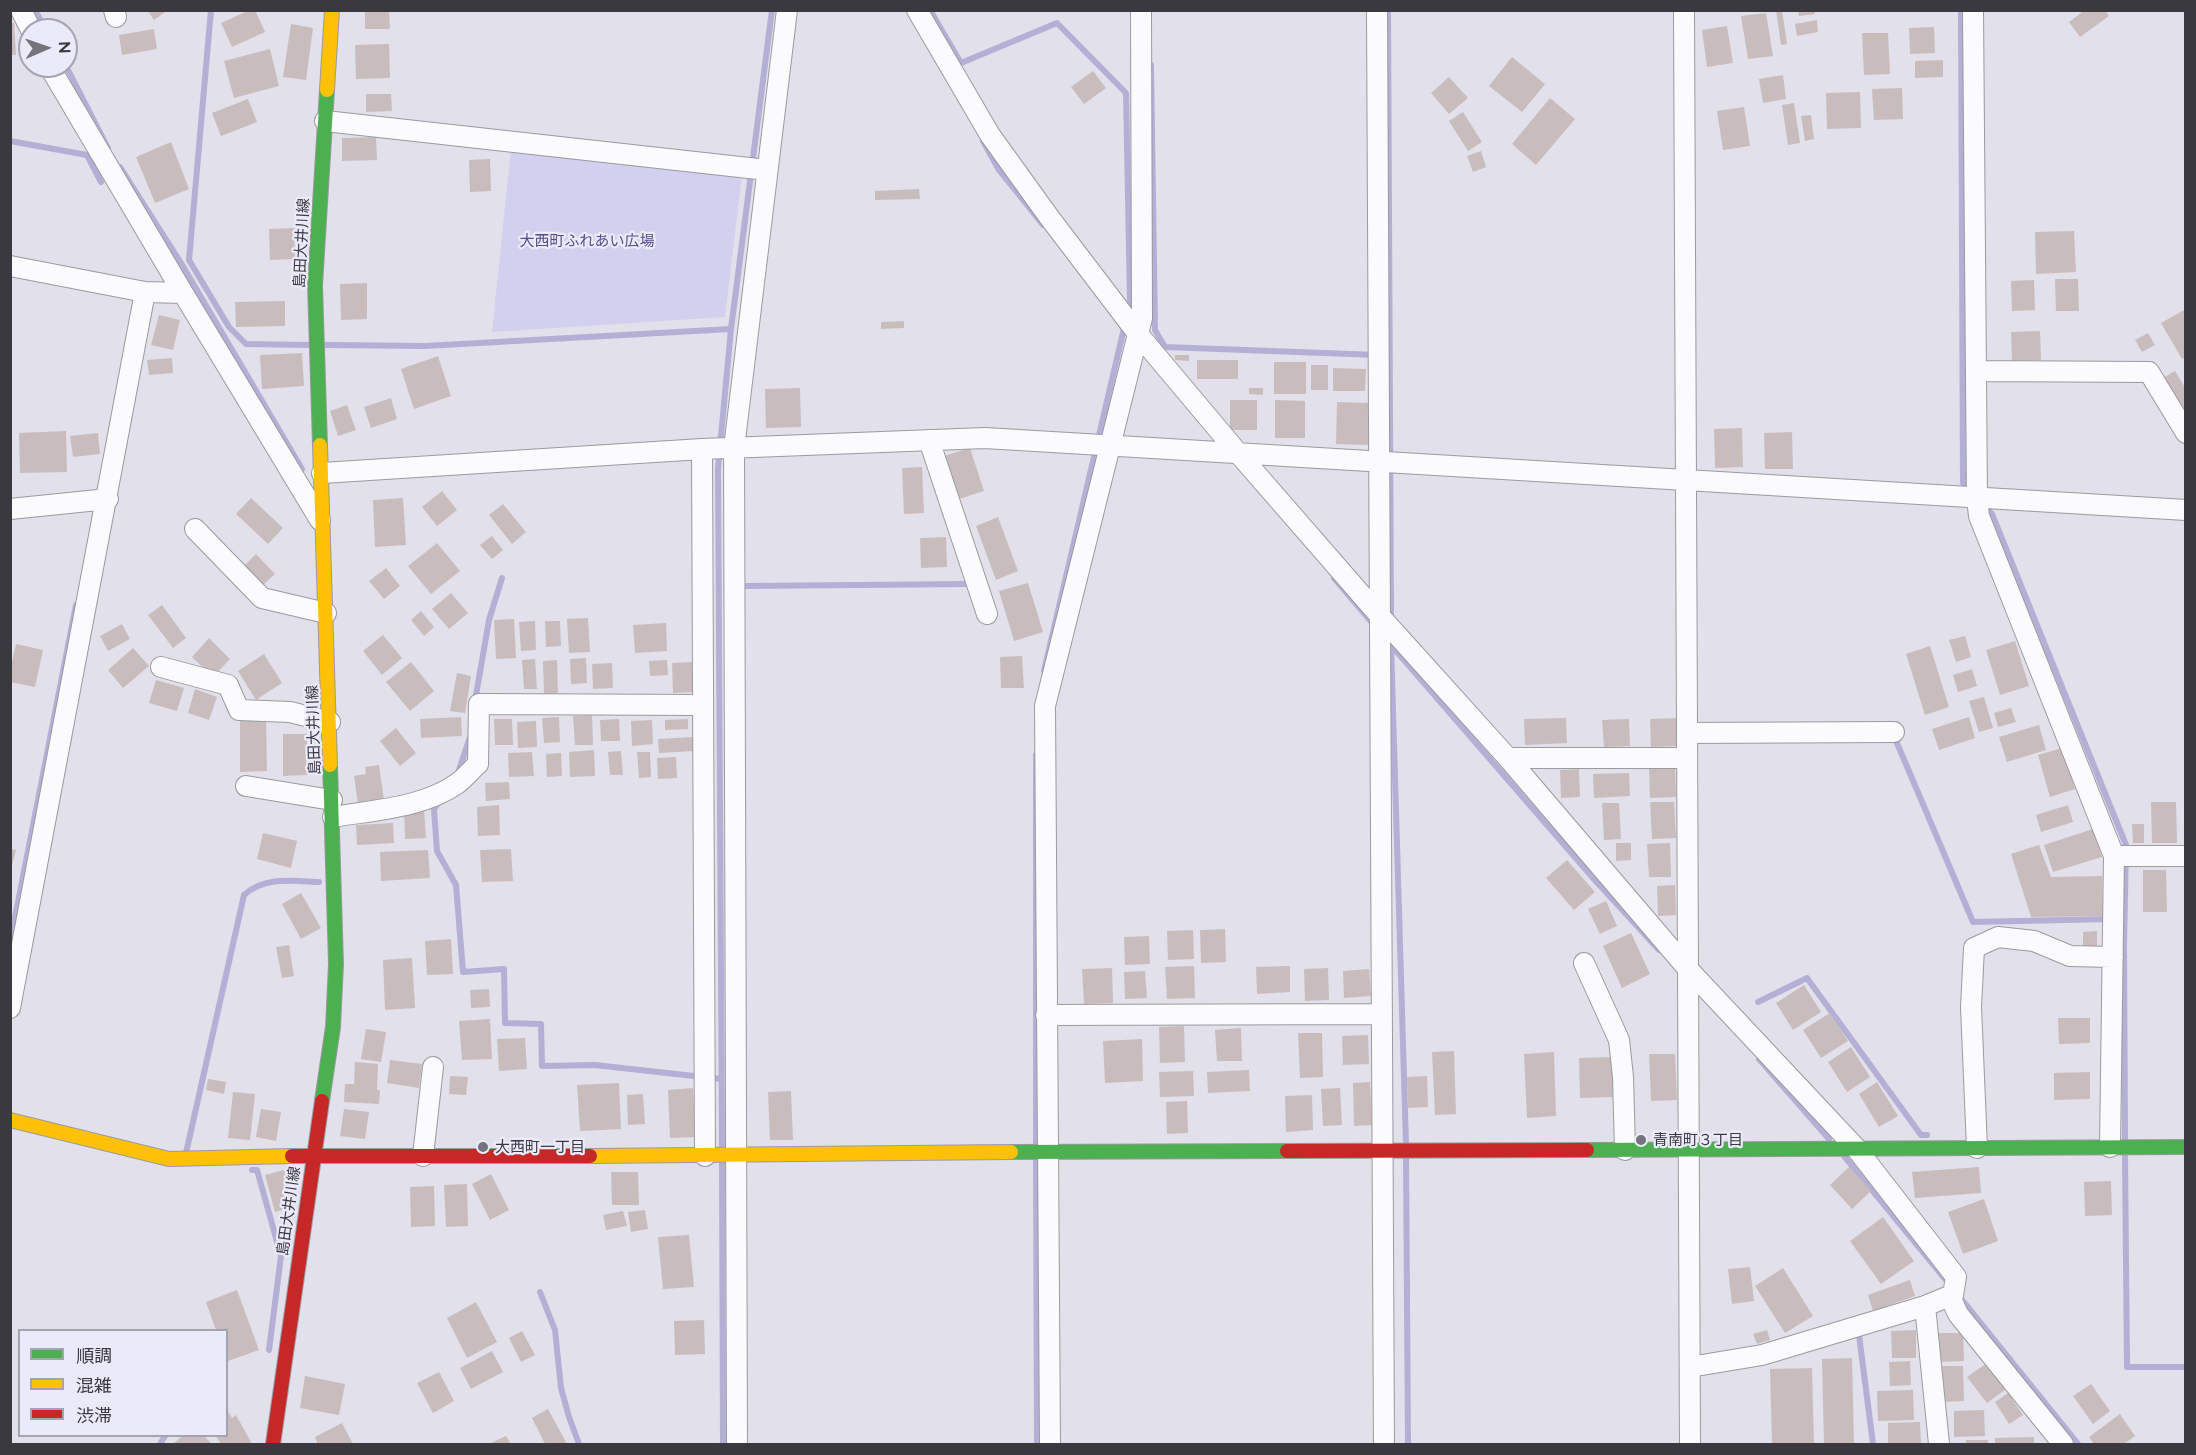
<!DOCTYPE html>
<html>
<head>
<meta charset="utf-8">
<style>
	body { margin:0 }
	#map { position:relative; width:2196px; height:1455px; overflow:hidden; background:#e2e0ea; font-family:Raleway,"Noto Sans JP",sans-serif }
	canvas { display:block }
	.frame { position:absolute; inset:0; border:12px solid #3a3940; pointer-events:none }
	.legend { position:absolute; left:18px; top:1329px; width:210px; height:108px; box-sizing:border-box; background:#ebeafa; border:2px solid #a4a3b0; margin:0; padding:8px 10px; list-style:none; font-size:18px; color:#3a3940 }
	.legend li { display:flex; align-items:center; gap:12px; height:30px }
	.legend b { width:30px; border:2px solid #a4a3b0 }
	.north { position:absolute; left:18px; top:18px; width:60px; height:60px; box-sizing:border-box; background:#ebeafa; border:2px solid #a4a3b0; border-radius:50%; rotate:88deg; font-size:16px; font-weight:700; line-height:24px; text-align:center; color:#3a3940 }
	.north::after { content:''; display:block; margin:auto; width:21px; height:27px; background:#75737c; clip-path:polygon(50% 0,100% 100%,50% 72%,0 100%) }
</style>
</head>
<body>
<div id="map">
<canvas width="2196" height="1455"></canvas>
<div class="frame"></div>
<ul class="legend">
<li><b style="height:8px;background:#4caf50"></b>順調</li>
<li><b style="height:8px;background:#ffc107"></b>混雑</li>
<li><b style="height:8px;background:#c62828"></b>渋滞</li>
</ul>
<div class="north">N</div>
</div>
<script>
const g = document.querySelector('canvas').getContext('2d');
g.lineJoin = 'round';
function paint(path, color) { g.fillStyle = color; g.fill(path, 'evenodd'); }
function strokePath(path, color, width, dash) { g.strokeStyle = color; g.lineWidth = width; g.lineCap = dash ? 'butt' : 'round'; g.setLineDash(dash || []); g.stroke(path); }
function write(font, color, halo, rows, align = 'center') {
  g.font = font + ' Raleway,"Noto Sans JP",sans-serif'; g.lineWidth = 4.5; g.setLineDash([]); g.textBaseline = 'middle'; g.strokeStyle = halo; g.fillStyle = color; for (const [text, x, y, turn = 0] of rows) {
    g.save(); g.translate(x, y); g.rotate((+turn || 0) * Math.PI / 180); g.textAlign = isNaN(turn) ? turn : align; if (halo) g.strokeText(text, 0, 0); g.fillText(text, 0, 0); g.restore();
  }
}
paint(new Path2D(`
	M511 149 742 174 725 317 492 332Z`), '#d2d0ee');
strokePath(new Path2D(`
	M35 10 46 30
	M211 10 189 260 229 327 246 344 309 345
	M930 10 961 63 1057 23 1126 93 1130 301 1128 312
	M1388 10 1391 619
	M1961 10 1963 483 1972 493
	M1151 65 1155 330 1165 347 1377 355
	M66 66 108 148
	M10 141 87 155 101 182
	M983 141 999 170 1043 225
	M120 167 181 263 302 469
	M731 329 772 10
	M326 345 425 346 731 329 718 468 722 1148
	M1983 504 1992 514 2126 845 2124 946 2125 1139
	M1334 578 1374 625
	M745 586 968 584
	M1384 637 1593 878 1659 950
	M1391 644 1406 1144
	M1044 671 1125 324
	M475 701 489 620 502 578
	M1897 743 1973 922 2110 919
	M1036 755V1144
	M458 773 470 737
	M441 799 434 809 437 851 456 885 463 972 504 969 505 1023 541 1024 542 1066 595 1065 721 1079
	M10 943 76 605
	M1758 1002 1807 978 1921 1135H1927
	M1759 1059 1829 1139
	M186 1153 244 895C265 876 293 881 319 882
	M1844 1156 1950 1285
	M2125 1156 2127 1367H2186
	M1406 1157 1408 1444
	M1036 1160 1037 1444
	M722 1164 723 1444
	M252 1170H257L281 1256 269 1350
	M540 1292 555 1330 561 1388 569 1417 579 1444
	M1958 1295 2078 1444
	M1859 1335 1873 1444
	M160 1444 165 1436`), '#b3afd5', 6);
paint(new Path2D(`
	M147 10H168L154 20Z
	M250 10H255L265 32 232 47 221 23Z
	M365 10H389L390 29H365Z
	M1776 10H1782L1787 44 1781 45Z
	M1798 10H1815V14L1799 16Z
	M2085 10H2105L2109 16 2080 37 2069 22Z
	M1766 13 1773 56 1748 59 1741 16Z
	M1817 20 1818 32 1797 36 1795 24Z
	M10 23H14L16 55H10Z
	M291 24 313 28 306 80 283 77Z
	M1727 26 1733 63 1707 67 1702 30Z
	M1934 27 1935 53 1910 54 1909 28Z
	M154 29 157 49 122 55 119 35Z
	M1862 33H1888L1890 74 1864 75Z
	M389 44 390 78 356 79 355 45Z
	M270 49 279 86 234 98 224 61Z
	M1512 57 1545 84 1522 112 1489 86Z
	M1943 60V77L1915 78V61Z
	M1093 71 1106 88 1084 104 1071 87Z
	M1783 75 1786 99 1763 103 1759 79Z
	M1449 77 1468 98 1449 114 1431 93Z
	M1902 88 1903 119 1874 120 1872 89Z
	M1860 92 1861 128 1827 129 1826 93Z
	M366 94H391L392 111 366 112Z
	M1550 98 1575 119 1536 165 1512 144Z
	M248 99 257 122 221 136 212 113Z
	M1794 103 1800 143 1788 145 1782 105Z
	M1744 107 1750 146 1723 150 1717 111Z
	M1463 112 1482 142 1468 151 1449 121Z
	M1811 115 1814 139 1805 141 1801 116Z
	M376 137 377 160 342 161V138Z
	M171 142 189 189 155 203 136 157Z
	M1481 151 1486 167 1473 172 1467 156Z
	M490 159 491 191 470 192 469 160Z
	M919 189 920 199 875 200V191Z
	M294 228 295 259 270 260 269 229Z
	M2074 231 2076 272 2036 274 2035 232Z
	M2055 279H2078L2079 311H2056Z
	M2034 280 2035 310 2012 311 2011 281Z
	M367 283V319L341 320 340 284Z
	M285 301V326L236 327 235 302Z
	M2186 309V357L2182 359 2161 323Z
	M159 315 180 320 173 350 151 345Z
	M904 321V328L881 329V322Z
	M2040 331 2041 360 2012 361 2011 332Z
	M2148 333 2155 345 2142 352 2135 340Z
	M302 353 304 386 262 389 260 355Z
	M1175 355H1189V361L1175 360Z
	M438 356 451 396 414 409 401 369Z
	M172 358 173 373 149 375 147 360Z
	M1197 360H1238V379H1197Z
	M1274 362H1306V394H1274Z
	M1311 365H1328V390H1311Z
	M1333 368 1366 369 1365 391H1333Z
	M2175 371 2186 389V406L2181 409 2163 378Z
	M800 388 801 427 766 428 765 389Z
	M1249 388H1263V395L1249 394Z
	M391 398 397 419 371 428 364 407Z
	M1230 400H1257V430H1230Z
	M1275 400 1305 401V438H1275Z
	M1337 402 1369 403V445L1336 444Z
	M347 405 356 430 338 436 330 411Z
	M1742 428 1743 467 1715 468 1714 429Z
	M66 431 67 472 20 473 19 433Z
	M1792 432 1793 469H1765L1764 433Z
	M98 433 100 454 73 457 70 436Z
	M970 448 984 491 959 499 944 456Z
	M922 467 924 513 904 514 902 468Z
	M442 491 457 510 437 526 422 507Z
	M251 498 283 528 268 544 236 514Z
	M403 498 406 545 375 547 373 500Z
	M503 504 526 532 512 544 489 515Z
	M998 517 1018 571 996 580 976 526Z
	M492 536 503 550 492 559 480 545Z
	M946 537 947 567 921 568 920 538Z
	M437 543 460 571 431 594 408 566Z
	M256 554 275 574 263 585 244 566Z
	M386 568 400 586 384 599 369 581Z
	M1028 583 1043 632 1014 641 999 591Z
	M451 593 468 613 449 629 432 609Z
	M162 605 186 638 173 648 148 615Z
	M421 611 434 627 424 636 411 620Z
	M588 618 590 652 569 653 567 619Z
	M514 619 516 658 496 659 494 620Z
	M535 621 536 650 521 651 519 622Z
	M545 621H560L561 646 546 647Z
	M666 623 667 651 635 653 633 625Z
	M122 624 130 639 108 651 100 636Z
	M383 635 402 658 382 675 363 651Z
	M1965 636 1971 657 1956 662 1949 640Z
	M209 638 230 659 213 677 192 657Z
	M2015 641 2029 686 2000 695 1986 650Z
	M16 644 43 650 35 687 10 682V671Z
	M1930 646 1949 707 1925 715 1906 654Z
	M133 648 149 666 123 688 108 670Z
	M264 654 282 683 256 700 238 671Z
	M1022 656 1024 688H1001L1000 657Z
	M586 658 587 683 571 684 570 659Z
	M535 659 537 689H524L522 660Z
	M557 660 558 693 544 694 543 661Z
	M667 660 668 675 650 676 649 661Z
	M411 662 434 691 410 711 386 682Z
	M692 662 694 692 673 693 672 663Z
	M612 663 613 688 593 689 592 664Z
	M1972 669 1977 686 1958 692 1953 675Z
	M457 673 471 676 465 713 450 711Z
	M156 680 184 688 177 711 149 703Z
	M195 689 217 697 209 720 188 713Z
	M1984 697 1993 728 1979 732 1969 701Z
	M2011 708 2016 722 1998 727 1994 713Z
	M592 715 593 745H575L573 716Z
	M461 717 462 736 421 738 420 719Z
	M559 717 560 742 544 743 542 718Z
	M1969 717 1975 738 1939 750 1932 729Z
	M1566 718 1567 743 1525 745 1524 719Z
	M1676 718 1677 746 1651 747 1650 719Z
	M494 719H512L513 745H495Z
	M619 719 620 741H601L600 720Z
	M688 719V729L665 730V720Z
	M1629 719 1630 746 1604 747 1602 720Z
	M240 720H266L267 771 240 772Z
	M652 720 653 744 632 746 631 721Z
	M536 721 537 747 518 748 517 722Z
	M2039 725 2046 750 2007 762 1999 737Z
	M396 728 416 753 400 766 380 741Z
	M283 734H307V775L283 776Z
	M693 737V751L659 753 658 739Z
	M2062 748 2075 789 2050 797 2038 755Z
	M594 750 595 776 570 777 569 752Z
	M621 751 623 775H610L608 752Z
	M532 752 534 776 509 777 508 753Z
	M637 752H650L651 777 639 778Z
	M561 753 562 776 547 777 546 754Z
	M676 757 677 778 658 779 657 758Z
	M379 765 384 800 358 804 354 776 366 774 365 767Z
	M1675 768 1676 797 1650 798 1649 769Z
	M1579 769 1580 797 1561 798 1560 770Z
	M1629 773 1630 796 1594 798 1593 774Z
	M509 782 510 799 486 801 485 783Z
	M1650 802H1674L1676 838 1652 839Z
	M2151 802H2176L2177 843H2152Z
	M1602 803H1619L1621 839 1604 840Z
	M499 805 500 835 478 836 477 807Z
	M2068 805 2073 822 2041 832 2036 815Z
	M424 809 426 838 405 839 404 810Z
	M393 823 394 843 357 845 356 825Z
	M2132 824H2144V843H2133Z
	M2093 829 2102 857 2053 872 2044 845Z
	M263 833 297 841 291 868 257 859Z
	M1616 843H1631V860L1616 861Z
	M1670 843 1671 877H1649L1647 844Z
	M2039 845 2051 877 2102 876 2103 916 2031 917 2011 854Z
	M10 849 16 850 11 870H10Z
	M511 849 513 881 482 882 480 850Z
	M428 850 430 878 381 881 380 852Z
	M1567 860 1595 892 1574 910 1546 878Z
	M2143 870H2166L2167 912H2143Z
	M1675 885 1676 915 1658 916 1657 886Z
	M301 893 321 928 301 939 282 904Z
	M1606 901 1617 926 1600 934 1588 909Z
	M1225 929 1226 962 1201 963 1200 930Z
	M1193 930 1194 959 1168 960 1167 931Z
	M2097 931V946H2083V932Z
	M1631 933 1650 974 1622 988 1603 946Z
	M1149 936 1150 964 1125 965 1124 937Z
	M451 939 453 974 427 975 425 941Z
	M289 945 294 976 282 978 276 947Z
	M412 958 415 1008 385 1010 383 960Z
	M1194 966 1195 998 1167 999 1165 967Z
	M1290 966V992L1257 994 1256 967Z
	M1112 968 1113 1003 1084 1004 1082 969Z
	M1328 968 1329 1000 1305 1001 1304 969Z
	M1369 969 1371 996 1344 998 1343 971Z
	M1145 971 1147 998 1125 999 1124 972Z
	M1804 985 1821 1012 1793 1030 1776 1003Z
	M489 989 490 1007 471 1008 470 990Z
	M1830 1013 1848 1041 1821 1058 1803 1030Z
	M2058 1018H2090V1043L2059 1044Z
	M490 1019 492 1059 462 1060 459 1021Z
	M1184 1026 1185 1062 1160 1063 1159 1027Z
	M1241 1028 1242 1061H1217L1215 1030Z
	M366 1029 386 1032 381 1062 361 1059Z
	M1298 1033H1322L1323 1077 1300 1078Z
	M1368 1035 1369 1064 1343 1065 1342 1036Z
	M525 1038 527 1069 499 1071 497 1039Z
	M1142 1039 1143 1081 1105 1083 1103 1041Z
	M1851 1047 1870 1077 1847 1092 1828 1062Z
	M1454 1051 1456 1114 1435 1115 1432 1052Z
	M1554 1052 1556 1116 1527 1118 1524 1054Z
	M1649 1054H1675L1677 1100 1651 1101Z
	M1612 1057 1613 1097 1580 1098 1579 1058Z
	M390 1060 422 1064 419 1088 387 1083Z
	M355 1062 378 1064 377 1090H380L379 1104 344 1102 345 1084H354Z
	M1249 1070 1250 1091 1208 1093 1207 1072Z
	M1193 1071 1194 1096 1160 1097 1159 1072Z
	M2090 1072V1099L2054 1100V1073Z
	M450 1076 468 1077 466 1095 449 1094Z
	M1427 1076 1428 1107 1408 1108 1407 1077Z
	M208 1079 226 1082 224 1094 206 1090Z
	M1370 1082 1372 1125 1354 1126 1353 1083Z
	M1877 1082 1898 1116 1879 1127 1859 1094Z
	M619 1083 621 1129 580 1131 577 1085Z
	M693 1088 696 1137 670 1138 668 1090Z
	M1340 1088 1342 1125 1323 1126 1321 1089Z
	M791 1091 793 1140H770L768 1092Z
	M233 1092 255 1094 250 1140 228 1138Z
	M643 1094 645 1124 628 1125 627 1095Z
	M1312 1095 1313 1130 1286 1132 1285 1096Z
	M1187 1101 1188 1133 1167 1134 1166 1102Z
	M261 1109 281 1112 276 1141 256 1137Z
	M344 1109 369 1112 365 1139 340 1136Z
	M1849 1167 1871 1191 1852 1209 1830 1185Z
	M1979 1167 1981 1193 1915 1198 1912 1172Z
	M284 1170 294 1207 275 1212 265 1175Z
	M611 1172H638L639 1205H612Z
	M491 1174 509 1210 490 1220 472 1184Z
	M2111 1181 2112 1215 2085 1216 2084 1182Z
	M467 1184 468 1226 446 1227 444 1185Z
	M434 1186 435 1226 411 1227 410 1187Z
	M1984 1199 1998 1241 1963 1254 1948 1212Z
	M645 1210 648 1229 631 1232 628 1212Z
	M623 1211 627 1226 606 1230 603 1215Z
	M1883 1217 1914 1261 1881 1284 1850 1241Z
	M689 1235 694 1287 663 1289 658 1237Z
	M1750 1267 1754 1301 1732 1304 1728 1269Z
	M1783 1268 1813 1316 1785 1333 1755 1286Z
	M1910 1280 1915 1296 1873 1311 1868 1295Z
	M237 1290 259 1350 228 1361 226 1330H216L206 1302Z
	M476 1302 497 1342 467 1358 447 1318Z
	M704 1320 705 1354 675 1355 674 1321Z
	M1767 1330 1770 1340 1757 1344 1753 1334Z
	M1916 1330V1358H1892L1891 1331Z
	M522 1331 535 1355 521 1362 509 1338Z
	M1938 1333H1963L1964 1361 1939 1362Z
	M492 1351 503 1372 471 1389 460 1368Z
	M1852 1358 1854 1444H1824L1822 1359Z
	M1910 1361 1911 1385 1890 1386 1889 1362Z
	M1987 1363 2006 1389 1987 1403 1967 1377Z
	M1942 1366H1963L1964 1401 1943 1402Z
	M1812 1368 1814 1444H1772L1770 1369Z
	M439 1372 454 1401 433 1413 417 1383Z
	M305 1376 345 1384 339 1415 300 1408Z
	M2091 1384 2110 1411 2093 1424 2073 1396Z
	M1913 1390 1914 1420 1878 1421 1877 1391Z
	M2008 1393 2023 1415 2009 1424 1995 1402Z
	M226 1408 232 1418 236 1415 252 1444H221L216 1436H226Z
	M548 1409 567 1444H545L532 1418Z
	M1984 1410 1985 1436 1954 1437V1411Z
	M2120 1414 2135 1436 2124 1444H2094L2089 1437Z
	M1920 1422 1921 1444H1888V1423Z
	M342 1423 353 1444H318L315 1437Z
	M182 1436H204L211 1443 209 1444H173Z
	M506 1436 511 1444H489Z
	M2034 1437V1444H1995V1438Z
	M1966 1440H1988V1444H1966Z`), '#c8bdbc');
const street = new Path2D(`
	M21 10 31 30
	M114 10 116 17
	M917 10 990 135 1049 217 1138 334 1238 453 1379 615 1508 758 1688 969 1856 1148 1956 1277 1952 1301 1958 1314 2063 1444
	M1377 10 1384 1444
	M1684 10 1690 1444
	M1973 10 1977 498 1979 516 2114 856 2110 1147
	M49 66 183 293 320 520
	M325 121 767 170
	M10 266 145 292 183 293
	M1976 371 2149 372 2186 433
	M929 440 987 614
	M702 449 705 1156
	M322 473 702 449 985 438 2186 510
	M10 509 108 499
	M195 529 262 598 326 613
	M161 667 228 685 239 710 290 712 330 722
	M1687 733 1894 732
	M1508 758H1687
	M246 786 332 800
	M333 817C374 810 423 808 458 783 465 778 471 770 478 764L479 704 703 705
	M2114 856H2186
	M1584 963 1619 1040 1623 1077 1625 1150
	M10 1008 145 292
	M1046 1015 1382 1014
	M1977 1148 1971 1007 1974 948 1998 937 2034 941 2070 956 2113 957
	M423 1156 433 1067
	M1925 1306 1939 1444
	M1690 1367 1762 1355 1925 1306 1952 1295
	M737 1444 734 448 787 10
	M1050 1444 1045 706 1142 318 1141 10`);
const fast = new Path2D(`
	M320 445 315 285 327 90
	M322 1101 333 1027 336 964 330 765
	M1587 1150 2186 1147
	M1011 1152 1287 1151`);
const slow = new Path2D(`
	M327 90 332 10
	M320 445 330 765
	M10 1120 169 1159 292 1156
	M590 1156 1011 1152`);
const jam = new Path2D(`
	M1287 1151 1587 1150
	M292 1156H590
	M273 1444 322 1101`);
strokePath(street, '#9a9aa0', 22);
strokePath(fast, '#9a9aa0', 16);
strokePath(slow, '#9a9aa0', 16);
strokePath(jam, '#9a9aa0', 16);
strokePath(street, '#fbfafc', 20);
strokePath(fast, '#4caf50', 14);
strokePath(slow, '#ffc107', 14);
strokePath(jam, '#c62828', 14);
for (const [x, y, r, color] of [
	[1641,1140,6,"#75737c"],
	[483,1147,6,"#75737c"]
]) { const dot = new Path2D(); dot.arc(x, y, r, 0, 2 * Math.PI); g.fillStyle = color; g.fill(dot); strokePath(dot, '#ebeafa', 2); }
write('15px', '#564c8d', '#ebeafa', [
	["大西町ふれあい広場",587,241]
]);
write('15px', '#3a3940', '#ebeafa', [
	["島田大井川線",302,243,-87],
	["島田大井川線",314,730,-92],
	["島田大井川線",289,1211,-82]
]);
write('15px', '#3a3940', '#ebeafa', [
	["青南町３丁目",1653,1140],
	["大西町一丁目",495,1147]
], 'left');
</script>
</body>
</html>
